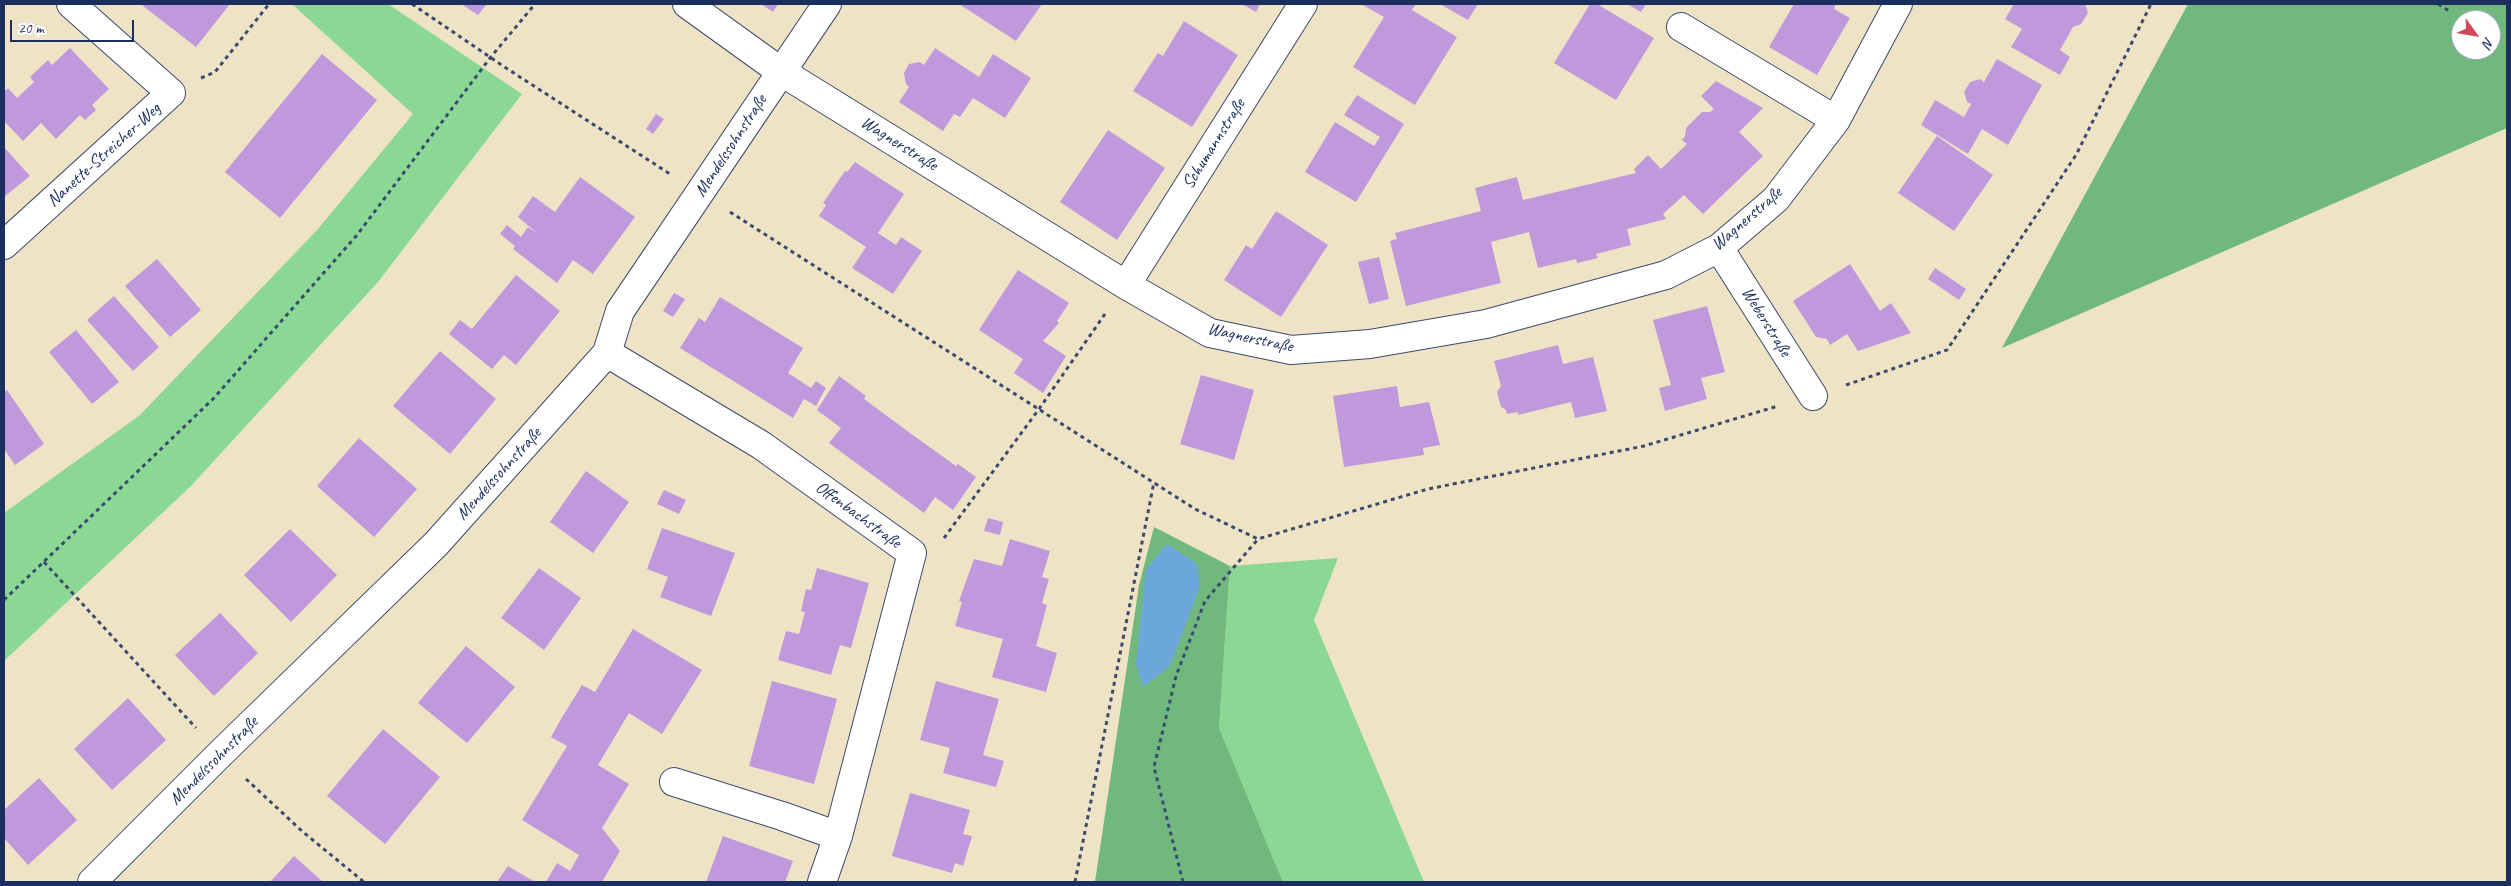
<!DOCTYPE html>
<html>
<head>
<meta charset="utf-8">
<style>
	body { margin:0 }
	#map { position:relative; width:2511px; height:886px; overflow:hidden; background:#efe3c6; font-family:Caveat,sans-serif }
	canvas { display:block }
	.frame { position:absolute; inset:0; border:5px solid #1b2f5e; pointer-events:none }
	.north { position:absolute; left:2451px; top:10px; width:50px; height:50px; box-sizing:border-box; background:#fff; border:1px solid #a4acbf; border-radius:50%; rotate:122deg; font-size:14px; font-weight:700; line-height:20px; text-align:center; color:#1b2f5e }
	.north::after { content:''; display:block; margin:auto; width:18px; height:22px; background:#d1495b; clip-path:polygon(50% 0,100% 100%,50% 72%,0 100%) }
	.scale { position:absolute; left:10px; top:20px; width:124px; height:22px; box-sizing:border-box; border:2px solid #1b2f5e; border-top:0; padding-left:6px; font-size:15px; line-height:18px; white-space:nowrap; color:#1b2f5e; -webkit-text-stroke:4px #fff; paint-order:stroke }
</style>
</head>
<body>
<div id="map">
<canvas width="2511" height="886"></canvas>
<div class="frame"></div>
<div class="north">N</div>
<div class="scale">20 m</div>
</div>
<script>
const g = document.querySelector('canvas').getContext('2d');
g.lineJoin = 'round';
function paint(path, color) { g.fillStyle = color; g.fill(path, 'evenodd'); }
function strokePath(path, color, width, dash) { g.strokeStyle = color; g.lineWidth = width; g.lineCap = dash ? 'butt' : 'round'; g.setLineDash(dash || []); g.stroke(path); }
function write(font, color, halo, rows, align = 'center') {
  g.font = font + ' Caveat,sans-serif'; g.lineWidth = 4.5; g.setLineDash([]); g.textBaseline = 'middle'; g.strokeStyle = halo; g.fillStyle = color; for (const [text, x, y, turn = 0] of rows) {
    g.save(); g.translate(x, y); g.rotate((+turn || 0) * Math.PI / 180); g.textAlign = isNaN(turn) ? turn : align; if (halo) g.strokeText(text, 0, 0); g.fillText(text, 0, 0); g.restore();
  }
}
paint(new Path2D(`
	M292 4H388L522 94 378 282 190 487 4 661V513L140 415 318 229 413 114Z
	M1338 558 1314 620 1424 882H1283L1219 728 1230 566Z`), '#8bd895');
paint(new Path2D(`
	M2188 4H2507V128L2002 348ZM2461 20H2491V50H2461Z
	M1154 527 1230 566 1219 728 1283 882H1095L1139 585Z`), '#70b87e');
paint(new Path2D(`
	M1167 544 1197 564 1200 586 1170 666 1143 687 1136 664 1146 569Z`), '#6ca7dc');
paint(new Path2D(`
	M144 4H230L196 47 143 6Z
	M461 4H487L478 15Z
	M761 4H778L773 12Z
	M959 4H1042L1016 41Z
	M1242 4H1260L1256 12Z
	M1361 4H1416L1412 10 1457 37 1415 105 1353 67 1384 17Z
	M1440 4H1478L1468 20Z
	M1590 4H1597L1654 38 1616 100 1554 63Z
	M1627 4H1646L1641 12Z
	M1794 4H1836L1834 9 1850 18 1817 75 1769 47Z
	M2014 4H2085L2088 13 2081 24 2073 27 2060 50 2070 57 2060 75 2011 47 2022 29 2005 19Z
	M1184 21 1238 55 1192 127 1133 91 1158 53 1163 56Z
	M70 48 109 89 92 105 96 110 85 120 80 115 56 139 41 123 23 141 4 121V92L8 88 17 98 34 82 30 77 48 60 52 65Z
	M935 48 979 77 993 54 1031 78 1005 118 973 98 960 117 954 114 943 131 899 102 909 87 906 84 904 73 909 64 920 62 924 65Z
	M322 54 377 100 280 218 225 172Z
	M1997 59 2042 85 2008 145 1982 129 1968 154 1921 125 1935 100 1964 117 1971 104 1967 102 1964 92 1970 82 1980 79 1984 82Z
	M1716 81 1763 108 1739 132 1763 156 1703 214 1684 195 1663 214 1666 219 1627 229 1631 245 1596 254 1598 258 1577 263 1576 259 1538 268 1529 232 1491 242 1501 283 1406 306 1390 241 1397 239 1395 233 1481 211 1475 188 1517 177 1523 200 1636 173 1634 169 1648 155 1661 169 1687 144 1682 140 1685 136 1686 128 1702 112H1710L1714 109 1701 96Z
	M1357 95 1404 124 1356 202 1305 172 1335 122 1374 146 1380 137 1344 115Z
	M656 114 664 119 653 134 646 129Z
	M1108 130 1165 168 1117 240 1060 202Z
	M1937 136 1993 175 1954 231 1898 193Z
	M4 147 30 176 4 197Z
	M855 162 904 194 878 233 896 245 901 237 922 251 893 294 852 268 866 247 819 216 826 205 823 203 845 171 847 172Z
	M580 177 635 217 593 274 573 260 557 283 513 249 515 246 500 234 507 225 521 237 528 227 538 234 518 217 533 196 555 212Z
	M1276 211 1328 245 1281 317 1224 280 1246 245 1252 249Z
	M1379 257 1389 299 1369 304 1358 262Z
	M157 259 201 310 170 337 125 286Z
	M1850 264 1880 311 1891 303 1911 333 1858 351 1847 334 1830 345 1827 339 1816 337 1793 301Z
	M1935 268 1966 289 1959 300 1928 279Z
	M1018 270 1069 303 1057 321 1059 323 1043 341 1066 356 1043 393 1014 373 1023 359 979 330Z
	M516 275 560 311 516 365 504 355 492 369 449 334 460 320 472 329Z
	M674 293 685 299 673 317 663 311Z
	M114 296 159 347 133 371 87 320Z
	M720 297 803 348 788 373 811 388 816 381 826 388 816 406 804 399 793 418 680 348 699 318 705 322Z
	M1707 306 1725 372 1701 378 1707 399 1665 411 1659 388 1671 385 1653 320Z
	M76 330 119 382 92 404 49 352Z
	M1558 345 1563 364 1593 357 1607 411 1575 418 1571 402 1518 415V412L1507 414 1506 410 1501 407 1497 392 1501 386 1494 361Z
	M440 351 496 399 450 454 393 406Z
	M1201 375 1254 390 1234 460 1180 444Z
	M839 376 866 396 864 399 910 433 956 466 958 464 976 477 953 510 935 497 924 513 829 443 841 428 817 410Z
	M1397 386 1400 407 1429 402 1440 445 1423 448 1424 455 1344 467 1333 396Z
	M7 390 44 444 15 465 4 449V392Z
	M359 438 417 489 374 537 317 486Z
	M586 471 629 502 593 553 550 522Z
	M664 490 686 500 679 514 657 504Z
	M988 518 1003 522 1000 535 984 531Z
	M662 528 735 553 711 616 660 597 668 577 647 569Z
	M290 529 337 575 291 622 244 575Z
	M1010 539 1050 551 1042 577 1049 579 1042 603 1047 605 1036 646 1057 653 1046 692 992 677 1003 639 955 626 962 602 959 601 974 559 1002 566Z
	M539 568 581 598 544 650 501 618Z
	M817 568 869 583 851 648 840 645 831 675 778 660 786 631 799 634 805 612 801 611 806 589 811 590Z
	M220 613 258 653 214 696 175 655Z
	M633 629 702 670 662 734 629 713 598 765 629 784 602 828 620 851 602 882H546L557 863 570 871 579 855 522 820 567 746 551 737 561 719 582 685 595 692Z
	M466 646 515 687 467 743 418 703Z
	M772 681 837 699 814 784 749 766Z
	M936 681 999 699 983 755 1004 761 996 787 943 773 950 748 920 740Z
	M128 698 166 740 112 790 74 749Z
	M383 729 440 777 385 844 327 796Z
	M39 778 77 820 28 865 4 838V810Z
	M910 793 970 810 963 834 972 836 963 866 955 863 952 873 892 856Z
	M723 836 793 861 785 882H706Z
	M294 856 323 882H270Z
	M508 866 535 882H497Z`), '#c099dc');
const minor = new Path2D(`
	M687 4 780 71 1126 285 1210 333 1291 350 1370 344 1486 324 1666 275 1719 248 1776 199 1836 120 1898 4
	M1681 27 1836 120
	M4 245 171 93 71 4
	M1719 248 1813 396
	M1126 285 1303 4
	M607 353 761 445 912 553 838 836 822 882
	M674 782 782 816 838 836
	M92 882 220 754 436 544 607 353 620 311 827 4`);
strokePath(minor, '#3b4a6e', 30);
strokePath(new Path2D(`
	M412 4 503 66 670 174
	M2438 4 2451 12
	M201 78 215 72 269 4
	M730 212 1195 509 1258 539 1428 489 1644 446 1778 406
	M1846 385 1947 350 2076 155 2151 4
	M944 538 1039 409 1105 314
	M44 562 196 728
	M4 600 213 399 357 235 490 58 535 4
	M246 779 303 832 364 882
	M1075 882 1154 482
	M1183 882 1154 767 1176 676 1205 601 1258 539`), '#3b4a6e', 3, [4, 4]);
strokePath(minor, '#fff', 28);
write('18px', '#1b2f5e', '#fff', [
	["Wagnerstraße",899,144,32],
	["Schumannstraße",1214,144,-58],
	["Mendelssohnstraße",731,146,-57],
	["Nanette-Streicher-Weg",104,155,-42],
	["Wagnerstraße",1747,219,-41],
	["Weberstraße",1766,322,58],
	["Wagnerstraße",1250,338,12],
	["Mendelssohnstraße",499,474,-48],
	["Offenbachstraße",858,515,36],
	["Mendelssohnstraße",214,761,-45]
]);
</script>
</body>
</html>
